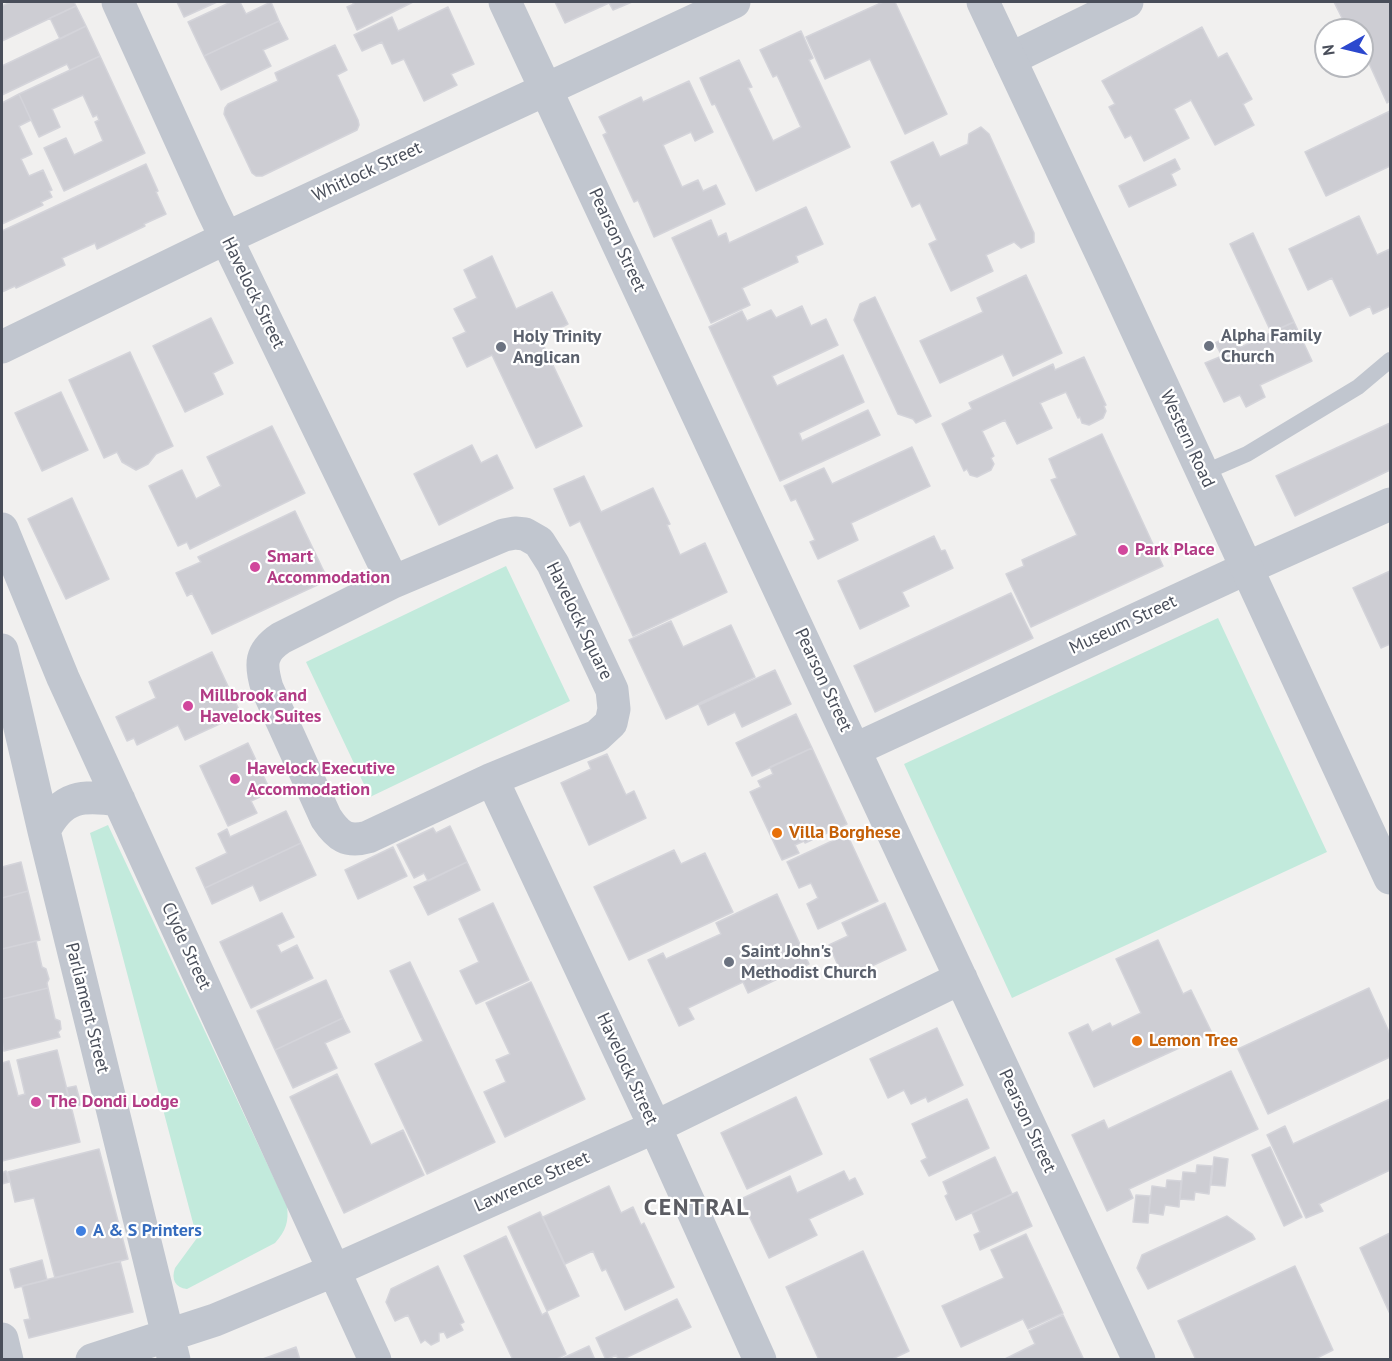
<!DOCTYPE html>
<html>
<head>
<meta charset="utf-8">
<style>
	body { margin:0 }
	#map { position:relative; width:1392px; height:1361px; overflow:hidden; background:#f1f0ef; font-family:"PT Sans",sans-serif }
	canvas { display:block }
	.frame { position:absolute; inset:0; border:3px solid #494e5a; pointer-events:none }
	.north { position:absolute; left:1314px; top:18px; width:60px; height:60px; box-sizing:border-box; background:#fff; border:2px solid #b6b8bd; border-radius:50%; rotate:262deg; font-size:16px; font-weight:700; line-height:24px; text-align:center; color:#494e5a }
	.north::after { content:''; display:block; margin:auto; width:21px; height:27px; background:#2c48ce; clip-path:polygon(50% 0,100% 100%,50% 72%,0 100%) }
</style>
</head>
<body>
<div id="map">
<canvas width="1392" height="1361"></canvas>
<div class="frame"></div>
<div class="north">N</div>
</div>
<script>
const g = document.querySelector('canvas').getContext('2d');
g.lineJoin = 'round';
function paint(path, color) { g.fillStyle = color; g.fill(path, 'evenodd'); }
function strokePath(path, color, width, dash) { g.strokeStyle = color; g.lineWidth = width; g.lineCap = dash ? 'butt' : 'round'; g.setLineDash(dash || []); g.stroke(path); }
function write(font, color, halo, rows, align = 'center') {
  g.font = font + ' "PT Sans",sans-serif'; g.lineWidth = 4.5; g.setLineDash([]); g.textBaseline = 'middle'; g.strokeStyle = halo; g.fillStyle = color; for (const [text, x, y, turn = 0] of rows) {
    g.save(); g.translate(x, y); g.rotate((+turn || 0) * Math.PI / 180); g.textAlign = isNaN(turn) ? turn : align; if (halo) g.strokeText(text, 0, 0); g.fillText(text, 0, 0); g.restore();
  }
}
paint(new Path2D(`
	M506 566 570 701 370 797 306 662Z
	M1218 618 1327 852 1012 998 904 764Z
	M108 825 287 1206C289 1221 286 1231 275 1243L187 1289C175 1288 171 1279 175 1268L197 1238 90 833Z`), '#c2eadc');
const building = new Path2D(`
	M11 2H74L76 6 2 41V6Z
	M177 2H217L184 17Z
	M231 2H240L246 14 271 2 279 21 204 56 188 22Z
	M352 2H413L357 30 347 7 354 4Z
	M555 2H632L613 10 609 3 565 23Z
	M883 2H895L947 114 905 134 870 59 825 79 806 37Z
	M1334 2H1390V101L1387 103 1362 48V30H1353L1350 24 1346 26Z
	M76 6 86 26 60 39 50 18Z
	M448 7 474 64 451 74 457 85 424 101 404 59 392 64 382 42 362 51 354 35 392 17 398 31Z
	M279 21 288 39 263 50 271 66 221 90 204 56Z
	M86 26 100 56 70 70 67 64 2 95V66Z
	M1202 27 1218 58 1227 53 1252 99 1243 104 1254 125 1215 145 1191 100 1174 109 1189 138 1144 161 1131 135 1125 138 1109 107 1115 104 1102 81Z
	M801 31 813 58 809 60 850 147 756 191 715 104 712 105 700 78 739 60 752 87 748 88 773 141 801 127 777 75 773 77 760 50Z
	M335 45 347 70 337 75 358 120 359 125 357 130 262 176H256L252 173 224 114 225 108 228 104 278 81 275 73Z
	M100 56 145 153 64 191 44 148 66 138 74 155 103 141 95 122 99 120 97 115 93 117 83 95 52 109 60 127 39 137 19 94Z
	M689 81 713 132 695 141 691 132 663 145 682 187 698 180 703 191 716 185 725 204 654 237 638 200 634 202 603 135 607 133 599 117 641 97 643 102Z
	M19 94 31 120 19 126 32 154 21 159 29 176 43 170 52 190 49 191 52 197 41 202 43 205 2 224V103Z
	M1390 111V166L1326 196 1305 152Z
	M981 127 989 134 1034 233V242L1021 248 1014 242 986 255 993 271 951 291 929 244 937 240 920 203 912 207 891 162 933 142 940 157 968 144 969 134Z
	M1175 159 1180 169 1171 174 1176 185 1129 207 1119 186Z
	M146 164 158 191 156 192 166 214 144 224 145 226 97 249 95 243 62 258 65 265 16 288 15 286 2 292V231Z
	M806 207 823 244 796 256 798 262 742 288 750 305 711 323 672 238 711 220 718 237 726 233 729 243Z
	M1359 216 1377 255 1390 249V306L1373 314 1370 306 1350 316 1332 278 1308 290 1289 249Z
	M1253 233 1294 322 1271 332 1230 244Z
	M492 256 516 309 552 292 568 324 540 338 582 426 536 448 492 355 467 367 453 338 466 332 454 309 477 298 464 270Z
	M1026 275 1062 353 1013 376 1003 354 940 383 920 341 983 312 977 298Z
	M875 297 931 416 916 423 913 419 898 414 854 320 860 304Z
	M802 306 811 326 826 319 838 345 772 376 777 386 843 355 864 402 799 433 802 441 868 410 880 435 780 481 709 327 742 311 747 321 771 310 776 318Z
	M211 318 233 363 213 373 223 394 185 412 153 346Z
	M1294 322 1312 361 1260 385 1265 397 1246 407 1240 395 1224 402 1205 363 1222 356 1215 343 1235 333 1241 347Z
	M130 352 173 446 156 454 148 464 136 470 122 462 117 452 104 458 69 380Z
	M1084 357 1106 405 1104 406 1106 411 1103 418 1089 425 1082 423 1080 417 1078 418 1066 392 1040 403 1052 428 1017 444 1005 420 982 431 994 456 991 458 994 464 991 470 977 477 970 475 967 469 964 471 942 424 972 409 969 403 1053 364 1055 370Z
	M61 392 88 450 42 471 15 413Z
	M1390 423V470L1295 516 1276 476Z
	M272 426 305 493 190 549 187 542 178 546 149 486 182 470 196 499 221 486 207 457Z
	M1102 434 1163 566 1031 627 1006 574 1024 566 1022 560 1077 535 1051 480 1057 478 1049 459Z
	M472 445 481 463 497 455 513 488 439 525 414 474Z
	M912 447 930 486 851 523 858 540 818 559 810 542 815 540 796 499 791 501 784 486 824 468 832 484Z
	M584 476 601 512 653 488 670 524 667 525 680 555 705 543 727 592 633 636 580 521 570 526 554 489Z
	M72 498 109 579 66 599 28 519Z
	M295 511 328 580 212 634 192 593 187 596 176 573 201 562 198 557Z
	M934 536 941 551 945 550 953 568 902 592 909 606 860 629 838 581Z
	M1390 571V644L1381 648 1353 588Z
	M1011 593 1033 638 875 712 854 666Z
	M671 621 683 647 731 625 755 677 666 719 629 640Z
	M212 652 241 714 185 740 178 725 137 745 134 738 127 741 116 717 156 698 149 682Z
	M775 670 791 704 742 727 735 712 708 725 699 705Z
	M796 714 812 748 752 776 736 743Z
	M248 743 271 792 251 801 257 813 228 826 200 766Z
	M812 748 847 824 805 843 804 841 795 845 799 853 782 860 750 792 761 787 758 781 773 774 770 767Z
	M607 754 626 795 634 791 646 818 589 845 561 783 591 769 588 762Z
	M286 811 301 843 205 888 196 868 227 853 218 834 227 829 230 837Z
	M450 826 467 862 428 881 424 873 414 878 397 845 433 828 436 833Z
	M847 834 878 901 818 929 807 904 818 898 811 883 799 888 787 862Z
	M301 843 316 875 260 901 253 885 212 904 205 888Z
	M393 847 407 876 358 899 345 870Z
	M674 850 681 864 705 853 733 912 629 960 594 887Z
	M21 862 28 891 2 898V867Z
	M467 862 480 890 428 915 414 887Z
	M28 891 40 940 2 949V898Z
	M777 894 809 964 748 993 743 982 688 1008 694 1019 679 1026 648 960 663 953 666 959 721 934 716 923Z
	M493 903 529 980 476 1004 460 971 479 962 459 919Z
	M885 903 906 950 844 979 829 945 848 936 842 923Z
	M282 913 294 937 277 945 281 953 297 945 313 978 251 1008 220 942Z
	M1158 940 1183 994 1191 990 1212 1033 1094 1087 1069 1033 1088 1024 1092 1032 1110 1023 1112 1027 1141 1013 1116 959Z
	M36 941 42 967 46 969 49 979 47 983 48 988 2 999V949Z
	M410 962 495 1142 427 1174 375 1064 423 1041 390 971Z
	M326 980 343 1018 275 1050 257 1011Z
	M531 982 585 1099 505 1137 484 1092 506 1082 496 1060 510 1054 486 1003Z
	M48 988 55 1019 60 1021 61 1029 58 1032 60 1037 4 1051 2 1041V999Z
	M1369 988 1390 1034V1057L1268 1114 1238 1049Z
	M343 1018 350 1032 325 1043 337 1068 293 1088 275 1050Z
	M937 1028 963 1085 928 1102 926 1097 911 1104 904 1090 888 1098 870 1059Z
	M57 1050 80 1142 2 1161V1063L9 1061 18 1096 25 1094 17 1060Z
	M1231 1071 1258 1129 1129 1189 1133 1198 1107 1211 1072 1135 1104 1120 1108 1129Z
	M337 1074 371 1145 403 1130 424 1175 344 1213 290 1097Z
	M76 1086 81 1105 71 1107 66 1088Z
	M796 1097 822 1154 747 1189 721 1133Z
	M967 1099 989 1148 929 1176 921 1161 927 1158 912 1124Z
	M1390 1099V1170L1319 1204 1323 1211 1306 1218 1267 1135 1285 1126 1293 1144Z
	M1270 1147 1302 1217 1284 1226 1252 1155Z
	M99 1149 128 1259 55 1278 34 1198 15 1202 8 1172Z
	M995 1157 1012 1194 956 1220 945 1196 948 1194 943 1182Z
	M1214 1157 1228 1159 1225 1186 1211 1185Z
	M1197 1165 1212 1166 1209 1194 1195 1192 1194 1200 1180 1199 1183 1172 1196 1173Z
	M6 1171 9 1182 2 1184V1173Z
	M844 1171 849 1181 855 1178 863 1194 809 1219 817 1235 769 1258 741 1199 790 1176 797 1193Z
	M1167 1180 1181 1181 1179 1207 1165 1205 1163 1215 1149 1213 1152 1186 1166 1188Z
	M609 1186 621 1213 633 1207 641 1225 644 1223 674 1287 625 1310 606 1269 602 1271 593 1251 565 1264 543 1217Z
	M1017 1192 1032 1226 980 1250 974 1235 980 1232 972 1213Z
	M1136 1195 1150 1196 1148 1223 1133 1222Z
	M540 1212 579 1296 547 1311 508 1227Z
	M1227 1216 1252 1234 1255 1239 1148 1289 1137 1268 1142 1255Z
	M1390 1233V1314L1360 1248Z
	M1026 1234 1063 1313 1028 1329 1023 1319 961 1347 942 1306 1004 1278 991 1250Z
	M506 1236 542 1315 547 1312 566 1354 555 1360H513L464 1256Z
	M863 1251 909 1351 890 1360H819L786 1287Z
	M42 1260 47 1280 15 1288 10 1269Z
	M120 1261 133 1312 29 1338 24 1320 30 1319 22 1286Z
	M438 1266 464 1322 460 1324 463 1330 447 1338 444 1332 439 1333V1341L431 1345 425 1340 421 1343 408 1315 395 1321 386 1302 391 1289Z
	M1295 1266 1333 1350 1313 1360H1196L1178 1321Z
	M677 1299 691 1327 621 1360H619L616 1355 606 1360 596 1338Z
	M1063 1315 1084 1360H1003L1035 1344 1029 1331Z
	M589 1346 595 1360H561V1359Z
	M296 1347 300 1360H260Z`);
paint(building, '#cdcdd3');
strokePath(building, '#d4d4da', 1.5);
strokePath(new Path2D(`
	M1203 473 1247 454 1358 387 1390 360`), '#c1c6cf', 16);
strokePath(new Path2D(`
	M118 2 211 207 393 582
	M505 2C718 453 927 907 1139 1360
	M1010 59 1127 2
	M2 347 226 238 734 2
	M2 529 63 678 375 1360
	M515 533 525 534 539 542 553 564 612 690 614 709 611 723 597 736 492 779 368 837C347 843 338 836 326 818L267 688C260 664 260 652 281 638L393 582 504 535Z
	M2 650 44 831 174 1360
	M856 749 1247 568 1390 504
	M492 779 655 1127 760 1360
	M44 831C62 795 83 795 119 800
	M2 1339 7 1360
	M92 1360 215 1320 335 1270 655 1127 961 978`), '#c1c6cf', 33);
strokePath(new Path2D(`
	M983 2 1109 270 1390 878`), '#c1c6cf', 33);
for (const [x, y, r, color] of [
	[1209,346,6,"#6b7280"],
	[501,347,6,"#6b7280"],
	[1123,550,6,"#d1479c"],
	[255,567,6,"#d1479c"],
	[188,706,6,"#d1479c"],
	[235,779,6,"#d1479c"],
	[777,833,6,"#e8710a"],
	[729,962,6,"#6b7280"],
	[1137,1041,6,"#e8710a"],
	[36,1102,6,"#d1479c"],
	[81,1231,6,"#3f7fe0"]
]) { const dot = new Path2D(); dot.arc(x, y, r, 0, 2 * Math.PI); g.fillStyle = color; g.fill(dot); strokePath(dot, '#fff', 2); }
write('18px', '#494e5a', '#fff', [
	["Whitlock Street",367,172,-25],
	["Pearson Street",617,240,65],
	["Havelock Street",253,293,64],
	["Western Road",1187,439,65],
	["Havelock Square",579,621,64],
	["Museum Street",1123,625,-25],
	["Pearson Street",823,680,65],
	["Clyde Street",186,946,65],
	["Parliament Street",87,1008,76],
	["Havelock Street",627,1069,65],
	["Pearson Street",1027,1121,65],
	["Lawrence Street",532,1182,-24]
]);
write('bold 18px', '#5b616d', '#fff', [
	["Alpha Family",1221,336],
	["Church",1221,357],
	["Holy Trinity",513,337],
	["Anglican",513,358],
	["Saint John's",741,952],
	["Methodist Church",741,973]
], 'left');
write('bold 18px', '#b23c85', '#fff', [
	["Park Place",1135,550],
	["Smart",267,557],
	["Accommodation",267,578],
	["Millbrook and",200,696],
	["Havelock Suites",200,717],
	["Havelock Executive",247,769],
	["Accommodation",247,790],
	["The Dondi Lodge",48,1102]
], 'left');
write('bold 18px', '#c56008', '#fff', [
	["Villa Borghese",789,833],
	["Lemon Tree",1149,1041]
], 'left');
write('bold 18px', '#366cbe', '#fff', [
	["A & S Printers",93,1231]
], 'left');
g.letterSpacing = '1.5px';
write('bold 24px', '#5c5d63', '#fff', [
	["CENTRAL",697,1208]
]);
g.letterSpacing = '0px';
</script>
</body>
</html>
